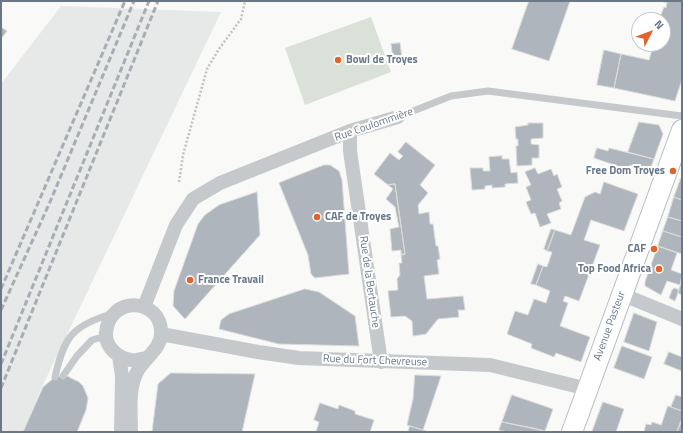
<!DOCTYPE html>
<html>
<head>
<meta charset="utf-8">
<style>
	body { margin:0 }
	#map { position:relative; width:683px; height:433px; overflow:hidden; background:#f9f9f7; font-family:"Titillium Web",sans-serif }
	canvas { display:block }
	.frame { position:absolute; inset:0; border:2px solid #687888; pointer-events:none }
	.north { position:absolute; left:631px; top:12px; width:40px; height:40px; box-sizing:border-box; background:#fff; border:1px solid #c3c9cf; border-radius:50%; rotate:48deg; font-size:11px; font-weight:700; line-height:16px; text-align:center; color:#687888 }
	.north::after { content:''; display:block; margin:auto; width:14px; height:18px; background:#e3632d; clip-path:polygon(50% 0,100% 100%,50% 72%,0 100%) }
</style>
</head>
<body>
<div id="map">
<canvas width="683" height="433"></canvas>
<div class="frame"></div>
<div class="north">N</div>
</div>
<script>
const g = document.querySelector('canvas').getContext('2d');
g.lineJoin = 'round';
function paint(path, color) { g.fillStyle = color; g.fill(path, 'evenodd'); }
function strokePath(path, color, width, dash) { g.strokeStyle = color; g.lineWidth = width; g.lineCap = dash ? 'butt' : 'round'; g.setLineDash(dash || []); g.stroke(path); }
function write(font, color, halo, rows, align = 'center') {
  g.font = font + ' "Titillium Web",sans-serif'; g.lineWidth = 4; g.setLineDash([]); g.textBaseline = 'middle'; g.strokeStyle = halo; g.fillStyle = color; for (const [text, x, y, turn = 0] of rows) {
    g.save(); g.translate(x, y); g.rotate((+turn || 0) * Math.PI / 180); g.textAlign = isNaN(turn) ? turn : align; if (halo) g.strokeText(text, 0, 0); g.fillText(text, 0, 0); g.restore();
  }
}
paint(new Path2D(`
	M61 6 221 12 40 391 23 432H1V84Z`), '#e7e8e8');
paint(new Path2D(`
	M371 17 391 72 305 105 285 48Z`), '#dae1d8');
const building = new Path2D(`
	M529 1H570L549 61 512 49Z
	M660 1H682V79L675 101 614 88 621 54 649 60 652 50 650 49 652 44H663V20H659L664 7 666 8 667 3Z
	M1 27 7 31 1 39Z
	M400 43 402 58 393 59 391 44Z
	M604 50 621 54 614 88 597 85Z
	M639 122 659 125 663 134 654 159 628 152Z
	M528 123H543V138L531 139V144L539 145V158H532V165L517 166 516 146H518V139H516L515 127 528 125Z
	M406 142 435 165 420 185 428 193 418 205 419 214 429 212 430 224H433L436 246H438L440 259 437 260 439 274 424 276 427 299 463 296 465 310H458L459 317 438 319 426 334 413 336 412 321 405 316 391 317 388 291 398 290 397 279 400 275 399 263H402L401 254H405L395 184 388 185 374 174 390 153 399 160 403 156 398 152Z
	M597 148 608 151 609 148 654 159 649 172 630 165 629 170 594 158Z
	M502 156V159H509L511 173 517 172 518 183 505 184V187L492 188V185L485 186V189L472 190 470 168H483V171H490L489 157Z
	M324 165H330L339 171 342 180 349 274 315 278 311 274 308 255 279 183Z
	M535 168 538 174 551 169 554 176 557 174 562 187 557 189 562 201 559 203 561 209 547 214 551 223 540 227 535 213 531 214 526 202 531 200 526 187 531 185 525 172Z
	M681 178H682V200L674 197Z
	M604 182 638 194 624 231 591 220 584 240 600 245 579 301 565 296 563 301 568 303 560 326 590 337 581 362 556 353 554 357 531 348 532 344 507 334 515 311 528 315 534 299 546 303 550 291 536 285 543 266 547 267 552 252 547 251 555 230 571 235 585 197 595 192 600 194Z
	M395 184 405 254 404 255 401 254V250L392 251 390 229 399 227 395 207 386 199 393 189 388 185Z
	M257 192 260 235 185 319 173 306 174 291 198 224 205 215 219 205Z
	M674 197 682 200V221L668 217Z
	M668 217 682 221V237L663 231Z
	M551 229 555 230 547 251 544 249Z
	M663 231 682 237V254L658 246Z
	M658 246 677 253 671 270 682 274 680 285 667 281 661 295 645 286V282Z
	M538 264 543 266 536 285 531 284Z
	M682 281V295L678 293Z
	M675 288 679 290 675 301 669 298 672 290Z
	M305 289 319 292 355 316 359 346 279 344 219 329 221 320 229 314Z
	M634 313 657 322 649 351 624 342Z
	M622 346 652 357 644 379 614 368Z
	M669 352 682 357V371L664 364Z
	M171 373 255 374 242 432H152L158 384Z
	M415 375 441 376 423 430 407 425 413 399Z
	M67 376 79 382 83 386 88 398 86 410 77 432H23L43 387 55 377Z
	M512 395 553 409 545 431 502 422Z
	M676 395 682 397V411L671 407Z
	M603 402 624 409 616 432H592Z
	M320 403 338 409 339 405 355 411V414L374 420 370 432H316L319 422 314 420Z
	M668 406 682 411V420L677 432H644L646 424 651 425 652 422 661 425Z
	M681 421 682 432H677Z
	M502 422 533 428 545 431 507 432 499 430Z
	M410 426 423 430 429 432H408Z`);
paint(building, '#aeb5bc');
strokePath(building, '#dbdbd9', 1);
const secondary = new Path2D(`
	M572 432 682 130`);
strokePath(secondary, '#b9bec3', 22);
strokePath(new Path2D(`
	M179 182 183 155 207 69 219 49 241 19 245 1`), '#bfc1c4', 2.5, [2, 2]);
strokePath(new Path2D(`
	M398 117 451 96 488 91 682 116
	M63 376 77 356 92 340 106 336
	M55 377C64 337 72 326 111 314`), '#c5c9cc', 7);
strokePath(new Path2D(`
	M350 131V151L381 362
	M621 294 682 319
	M144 307 176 225 193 199 220 183 350 131 398 117
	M161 334 258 352 299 358 490 365 588 389
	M119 356 122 376 121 432
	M131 432C131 413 128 392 136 374 143 359 161 349 161 334 163 298 109 294 106 333 105 347 118 358 131 360 135 361 141 359 146 358`), '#c5c9cc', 14);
strokePath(secondary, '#fff', 20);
strokePath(new Path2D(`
	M1 289 125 1
	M1 310 50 202 134 1
	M1 364 149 1
	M1 388 158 1`), '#a7adb3', 3, [6, 3]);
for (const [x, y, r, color] of [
	[338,60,4,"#e3632d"],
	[673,171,4,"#e3632d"],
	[317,217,4,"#e3632d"],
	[654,249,4,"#e3632d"],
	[659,269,4,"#e3632d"],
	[190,280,4,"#e3632d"]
]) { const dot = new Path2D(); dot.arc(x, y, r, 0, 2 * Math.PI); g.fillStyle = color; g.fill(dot); strokePath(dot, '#fff', 1.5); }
write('bold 11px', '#687888', '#fff', [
	["Bowl de Troyes",346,60],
	["Free Dom Troyes",665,171,"right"],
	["CAF de Troyes",325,217],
	["CAF",646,249,"right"],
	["Top Food Africa",651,269,"right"],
	["France Travail",198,280]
], 'left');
write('11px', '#687888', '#fff', [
	["Rue Coulommière",374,125,-19],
	["Rue de la Bertauche",369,282,82],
	["Avenue Pasteur",610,326,-70],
	["Rue du Fort Chevreuse",375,361,2]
]);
</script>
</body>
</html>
